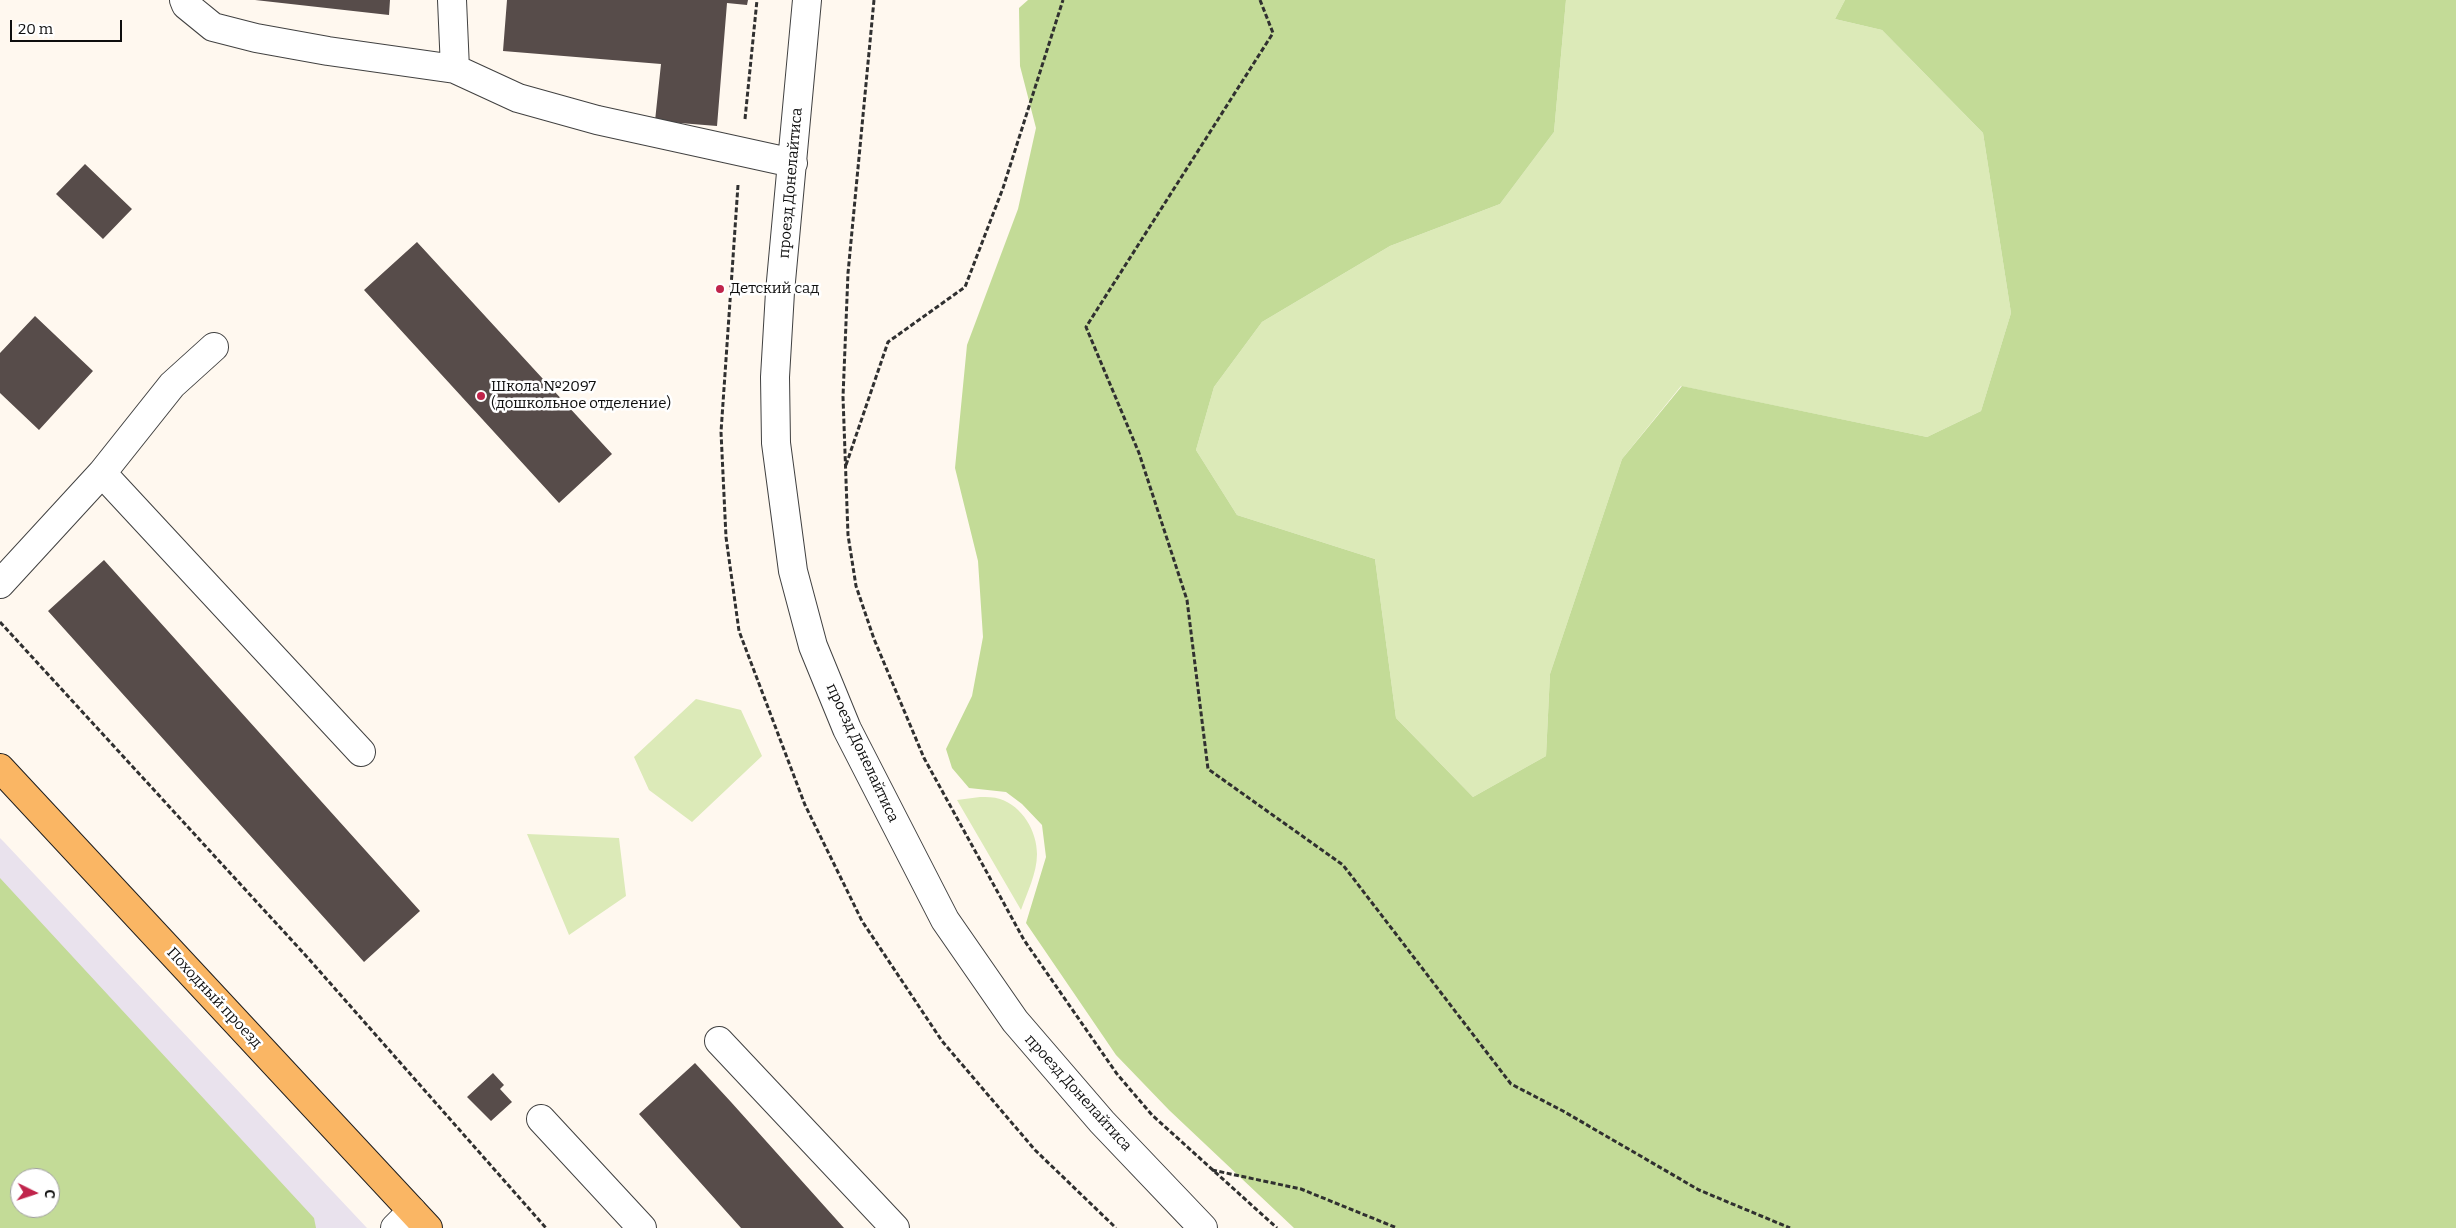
<!DOCTYPE html>
<html>
<head>
<meta charset="utf-8">
<style>
	body { margin:0 }
	#map { position:relative; width:2456px; height:1228px; overflow:hidden; background:#fff8ef; font-family:Bitter,serif }
	canvas { display:block }
	.north { position:absolute; left:10px; top:1168px; width:50px; height:50px; box-sizing:border-box; background:#fff; border:1px solid #9f9f9f; border-radius:50%; rotate:94deg; font-size:14px; font-weight:700; line-height:20px; text-align:center; color:#0e0e0e }
	.north::after { content:''; display:block; margin:auto; width:18px; height:22px; background:#c0244b; clip-path:polygon(50% 0,100% 100%,50% 72%,0 100%) }
	.scale { position:absolute; left:10px; top:20px; width:112px; height:22px; box-sizing:border-box; border:2px solid #0e0e0e; border-top:0; padding-left:6px; font-size:15px; line-height:18px; white-space:nowrap; color:#0e0e0e; -webkit-text-stroke:4px #fff; paint-order:stroke }
</style>
</head>
<body>
<div id="map">
<canvas width="2456" height="1228"></canvas>
<div class="north">С</div>
<div class="scale">20 m</div>
</div>
<script>
const g = document.querySelector('canvas').getContext('2d');
g.lineJoin = 'round';
function paint(path, color) { g.fillStyle = color; g.fill(path, 'evenodd'); }
function strokePath(path, color, width, dash) { g.strokeStyle = color; g.lineWidth = width; g.lineCap = dash ? 'butt' : 'round'; g.setLineDash(dash || []); g.stroke(path); }
function write(font, color, halo, rows, align = 'center') {
  g.font = font + ' Bitter,serif'; g.lineWidth = 5; g.setLineDash([]); g.textBaseline = 'middle'; g.strokeStyle = halo; g.fillStyle = color; for (const [text, x, y, turn = 0] of rows) {
    g.save(); g.translate(x, y); g.rotate((+turn || 0) * Math.PI / 180); g.textAlign = isNaN(turn) ? turn : align; if (halo) g.strokeText(text, 0, 0); g.fillText(text, 0, 0); g.restore();
  }
}
paint(new Path2D(`
	M0 838 4 842 367 1228H0ZM20 1178H50V1208H20Z`), '#e9e2ed');
paint(new Path2D(`
	M1566 0H1845L1835 19 1882 30 1983 133 2011 313 1981 411 1927 437 1681 386 1622 459 1550 674 1546 756 1473 797 1396 718 1375 559 1237 515 1196 450 1214 387 1262 322 1390 246 1500 204 1554 132Z
	M696 699 741 710 762 756 692 822 649 790 634 757Z
	M980 797C986 797 994 797 1000 799 1022 806 1037 831 1037 854 1037 873 1027 893 1021 910L957 800Z
	M527 834 619 838 626 896 569 935Z`), '#dceab8');
paint(new Path2D(`
	M1028 0H1566L1554 132 1500 204 1390 246 1262 322 1214 387 1196 450 1237 515 1375 559 1396 718 1473 797 1546 756 1550 674 1622 459 1682 386 1927 437 1981 411 2011 313 1983 133 1882 30 1835 19 1845 0H2456V1228H1294L1169 1110 1116 1055 1026 923 1046 857 1042 825 1022 804 1006 792 969 788 952 768 946 749 972 696 983 637 978 561 955 468 967 345 1018 209 1036 128 1020 66 1019 8Z
	M0 878 314 1218 316 1228H0ZM20 1178H50V1208H20Z`), '#c3db97');
paint(new Path2D(`
	M255 0H390L389 15Z
	M507 0H748L747 5 727 3 717 126 655 121 661 64 503 51Z
	M85 164 132 209 103 239 56 194Z
	M417 242 612 454 559 503 364 290Z
	M35 316 93 371 39 430 0 393V353Z
	M104 560 420 911 364 962 48 611Z
	M695 1063 731 1102 844 1228H741L639 1114Z
	M493 1073 504 1085 500 1089 512 1102 491 1121 467 1097Z`), '#574c4a');
const minor = new Path2D(`
	M184 0 186 5 213 27 256 38 328 51 455 69
	M452 0 455 69 518 98 597 120 793 163
	M807 0 780 292 775 377 776 443 793 571 813 646 847 729 945 920 1015 1021 1102 1122 1203 1228
	M102 473 361 752
	M0 584 102 473 172 385 214 347
	M719 1041 895 1228
	M541 1119 642 1228
	M395 1228 412 1211`);
const major = new Path2D(`
	M0 768 428 1228`);
strokePath(minor, '#414141', 30);
strokePath(major, '#1f1f1f', 30);
strokePath(new Path2D(`
	M874 0 848 273 843 397 848 535 856 586 874 639 924 758 1024 940 1117 1074 1152 1115 1277 1228
	M1260 0 1273 33 1086 327 1139 453 1187 600 1208 769 1343 865 1511 1084 1563 1111 1699 1190 1790 1228
	M745 119 757 0
	M738 185 721 432 726 537 739 631 805 805 862 921 942 1041 1035 1150 1116 1228
	M846 465 888 342 965 287 1003 188 1063 0
	M0 622 308 958 546 1228
	M1212 1170 1301 1189 1397 1228`), '#303030', 3, [5, 2.5]);
strokePath(minor, '#fff', 28);
strokePath(major, '#fab664', 28);
for (const [x, y, r, color] of [
	[720,289,5,"#c0244b"],
	[481,396,5,"#c0244b"]
]) { const dot = new Path2D(); dot.arc(x, y, r, 0, 2 * Math.PI); g.fillStyle = color; g.fill(dot); strokePath(dot, '#fff', 2); }
write('15px', '#0e0e0e', '#fff', [
	["проезд Донелайтиса",791,183,-85],
	["проезд Донелайтиса",862,753,65],
	["Походный проезд",214,998,47],
	["проезд Донелайтиса",1078,1093,48]
]);
write('15px', '#0e0e0e', '#fff', [
	["Детский сад",730,289],
	["Школа №2097",491,387],
	["(дошкольное отделение)",491,404]
], 'left');
</script>
</body>
</html>
